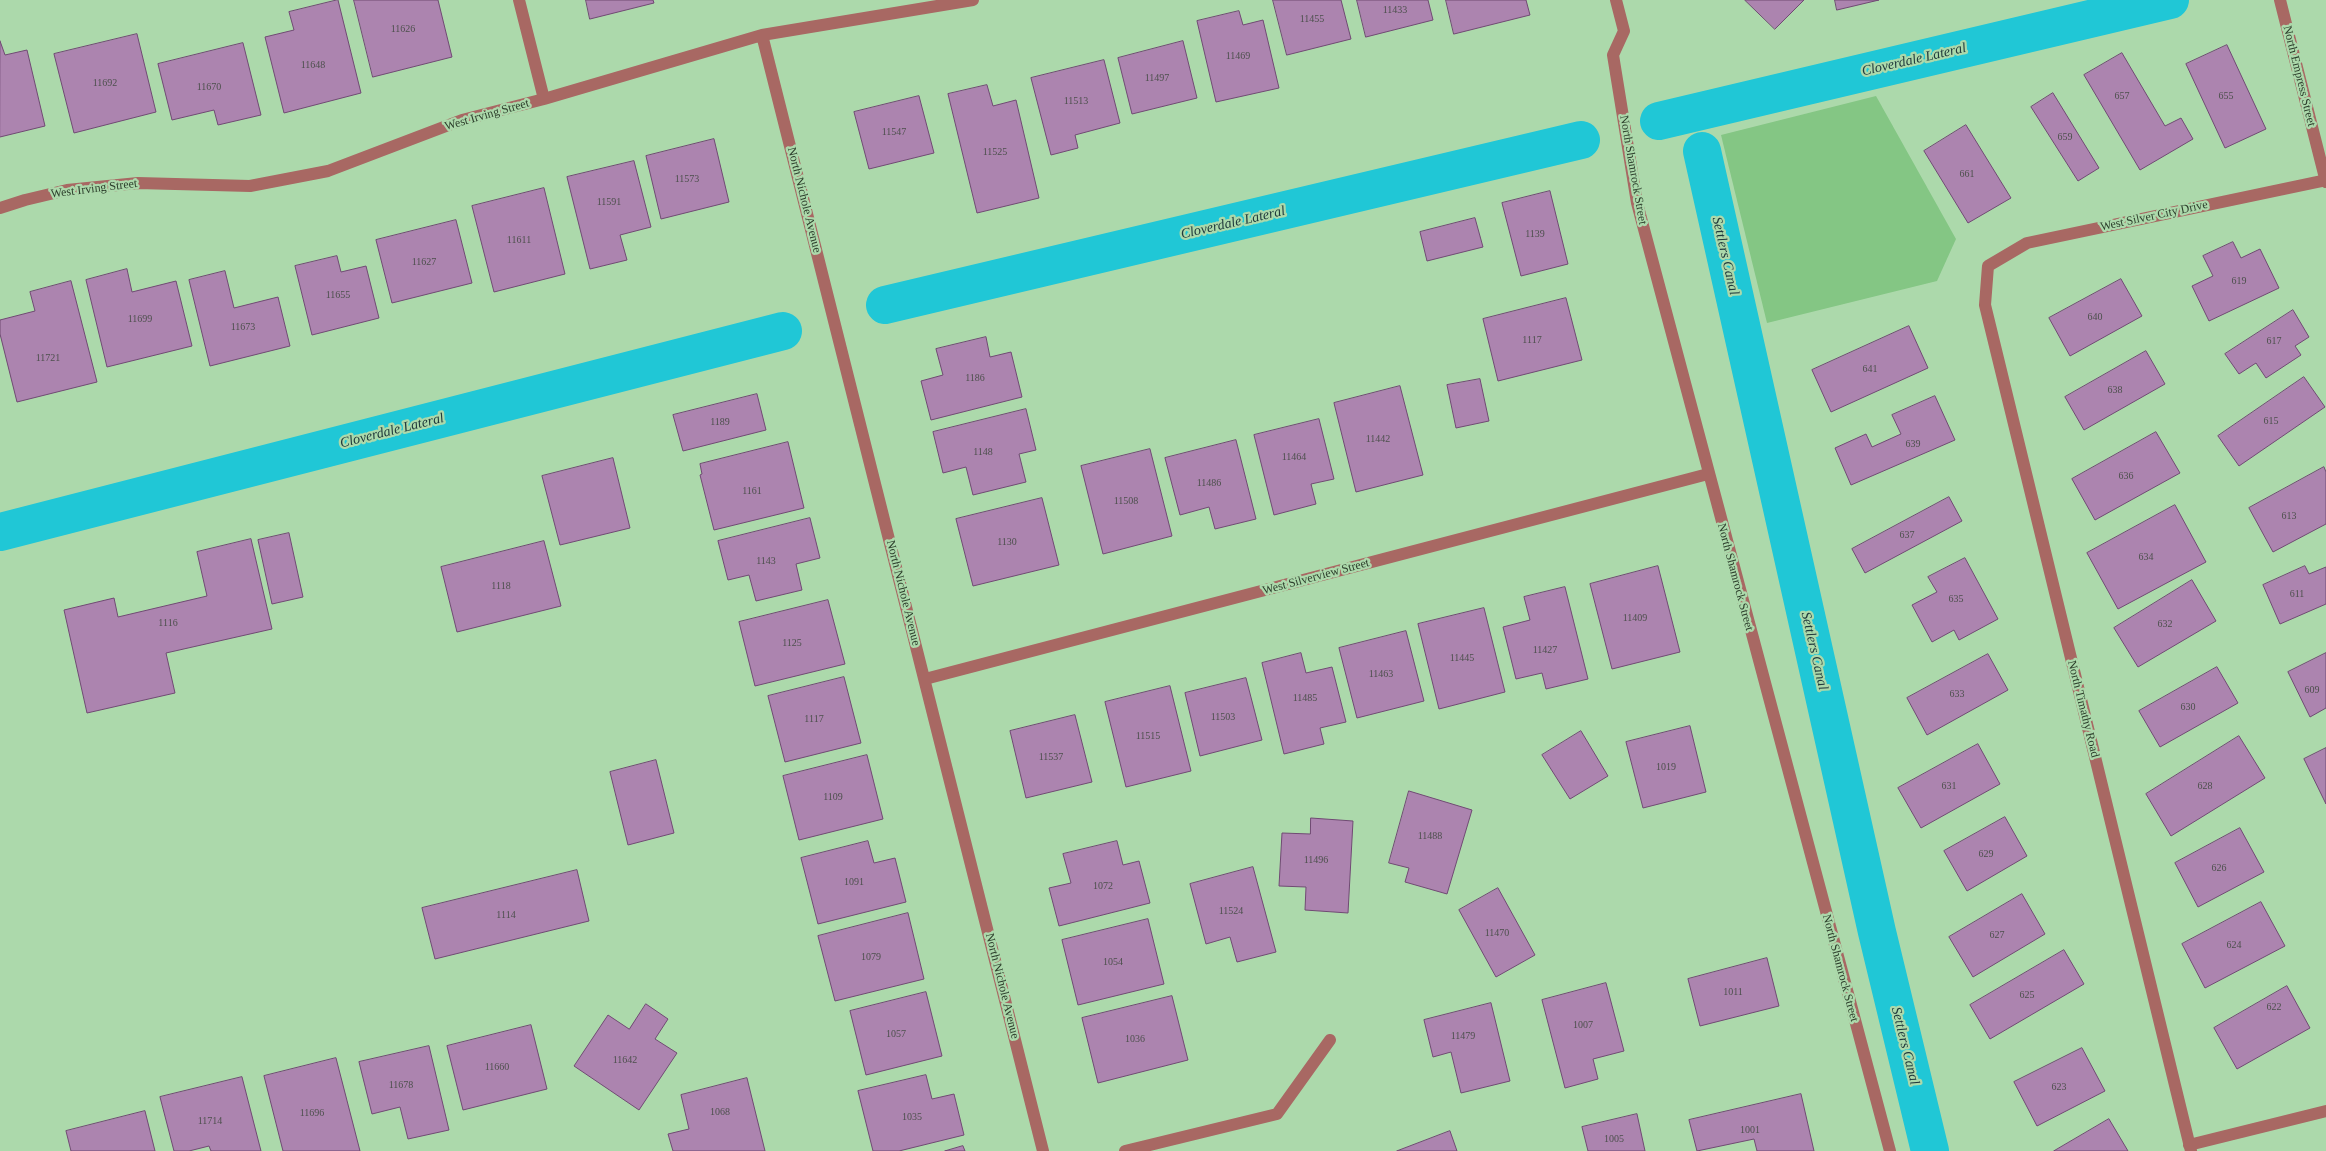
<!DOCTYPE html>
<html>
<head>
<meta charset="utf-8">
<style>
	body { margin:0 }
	canvas { display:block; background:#acd9ab }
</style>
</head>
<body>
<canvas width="2326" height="1151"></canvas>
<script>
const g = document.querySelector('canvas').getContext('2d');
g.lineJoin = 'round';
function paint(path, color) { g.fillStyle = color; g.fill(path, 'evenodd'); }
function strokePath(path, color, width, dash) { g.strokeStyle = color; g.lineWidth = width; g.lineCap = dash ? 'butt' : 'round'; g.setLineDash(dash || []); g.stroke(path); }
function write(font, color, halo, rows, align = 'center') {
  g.font = font + ' "Times New Roman",serif'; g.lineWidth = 4.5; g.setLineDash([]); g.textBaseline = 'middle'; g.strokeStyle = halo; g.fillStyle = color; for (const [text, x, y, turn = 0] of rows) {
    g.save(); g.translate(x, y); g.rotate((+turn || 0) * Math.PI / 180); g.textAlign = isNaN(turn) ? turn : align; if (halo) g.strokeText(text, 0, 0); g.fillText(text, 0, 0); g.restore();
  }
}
paint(new Path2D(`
	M1876 96 1956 239 1937 281 1767 323 1721 135Z`), '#84c684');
strokePath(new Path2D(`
	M1659 121 2170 0
	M1702 151 1877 932 1930 1151
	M885 305 1581 140
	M0 532 783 331`), '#20c7d6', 38);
const building = new Path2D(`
	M338 0 361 93 284 113 265 37 294 30 289 12Z
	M354 0H438L452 57 373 77Z
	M586 0H653L654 3 590 19Z
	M1273 0H1341L1351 39 1287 55Z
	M1357 0H1428L1433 20 1366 37Z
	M1446 0H1526L1530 15 1454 34Z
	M1745 0H1804L1775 29Z
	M1835 0H1879L1837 10Z
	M1239 11 1243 25 1263 20 1279 88 1216 102 1197 21Z
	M137 34 156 112 74 133 54 54Z
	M0 41 5 55 27 50 45 126 0 137Z
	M1183 41 1197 98 1132 114 1118 58Z
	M243 43 261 115 218 125 214 110 172 120 158 64Z
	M2227 45 2266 129 2225 148 2186 64Z
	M2122 53 2165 126 2181 118 2193 139 2140 170 2084 75Z
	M1104 60 1120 123 1075 135 1078 148 1051 155 1031 78Z
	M987 85 993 106 1016 100 1039 198 977 213 948 94Z
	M2053 93 2099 168 2078 181 2031 107Z
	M919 96 934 153 869 169 854 112Z
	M1966 125 2011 198 1968 223 1924 151Z
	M714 139 729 202 661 219 646 156Z
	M634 161 651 227 620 235 627 260 590 269 567 177Z
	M544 188 565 274 494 292 472 206Z
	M1550 191 1568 264 1521 276 1502 203Z
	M1475 218 1483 247 1427 261 1420 232Z
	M456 220 472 283 392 303 376 240Z
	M2233 242 2241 258 2260 249 2279 288 2209 321 2192 286 2213 276 2203 256Z
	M337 256 341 272 366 266 379 318 312 335 295 266Z
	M127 269 132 292 176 281 192 346 107 367 86 280Z
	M225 271 234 308 278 297 290 346 210 366 189 280Z
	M2121 279 2142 316 2070 356 2049 318Z
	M71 281 97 382 17 402 0 334V320L35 311 30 292Z
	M1566 298 1582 360 1498 381 1483 319Z
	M2293 310 2309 337 2295 346 2301 355 2266 378 2256 363 2239 374 2225 354Z
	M1909 326 1928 368 1831 412 1812 370Z
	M986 337 990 357 1011 352 1022 397 931 420 921 381 943 375 936 349Z
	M2146 351 2165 384 2084 430 2065 397Z
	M2304 377 2325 407 2239 466 2218 436Z
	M1480 379 1489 421 1456 428 1447 385Z
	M1400 386 1423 475 1356 492 1334 403Z
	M757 394 766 430 683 451 673 415Z
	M1935 396 1955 440 1851 485 1835 448 1866 434 1872 447 1901 434 1892 415Z
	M1026 409 1036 450 1019 454 1026 482 973 495 966 467 943 473 933 432Z
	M1319 419 1334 479 1311 484 1316 504 1274 515 1254 435Z
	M2156 432 2180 473 2095 520 2072 479Z
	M1236 440 1256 519 1215 529 1209 507 1180 515 1165 458Z
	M788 442 804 508 714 530 700 475 702 474 700 464Z
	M1150 449 1172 536 1103 554 1081 466Z
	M613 458 630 528 560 545 542 476Z
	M2324 467 2326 472V524L2273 552 2249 508Z
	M1949 497 1962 521 1865 573 1852 549Z
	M1042 498 1059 565 973 586 956 519Z
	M2175 505 2206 562 2118 609 2087 553Z
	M810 518 820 558 796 564 802 590 756 601 749 575 728 580 718 541Z
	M289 533 303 597 272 604 258 540Z
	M251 539 272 629 166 653 175 693 87 713 64 610 114 598 118 617 207 596 197 552Z
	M544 541 561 606 457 632 441 567Z
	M1965 558 1998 619 1959 640 1954 630 1932 642 1912 605 1937 592 1928 577Z
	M1658 566 1680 652 1612 669 1590 584Z
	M2305 566 2309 574 2326 567V604L2280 624 2263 585Z
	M2192 580 2216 621 2138 667 2114 628Z
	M1565 587 1588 679 1546 689 1542 673 1516 679 1503 627 1530 620 1524 597Z
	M828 600 845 664 755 686 739 622Z
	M1484 608 1505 692 1439 709 1418 624Z
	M1406 631 1424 701 1357 718 1339 648Z
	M1301 653 1306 673 1332 667 1346 722 1320 728 1324 744 1284 754 1262 663Z
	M2326 653V708L2310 717 2288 672Z
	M1988 654 2008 690 1927 735 1907 698Z
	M2217 667 2238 703 2160 747 2139 711Z
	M844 677 861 743 785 762 768 696Z
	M1246 678 1262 740 1200 756 1185 693Z
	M1170 686 1191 771 1126 787 1105 702Z
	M1075 715 1092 782 1026 798 1010 731Z
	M1690 726 1706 792 1643 808 1626 742Z
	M1581 731 1608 776 1570 799 1542 755Z
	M2239 736 2265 778 2171 836 2146 794Z
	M1978 744 2000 784 1921 828 1898 788Z
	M2326 748V804L2304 759Z
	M867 755 883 819 799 840 783 776Z
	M656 760 674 833 628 845 610 772Z
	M1409 791 1472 810 1447 894 1405 882 1409 868 1389 863Z
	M2005 817 2027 856 1967 891 1944 851Z
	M1311 818 1353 821 1348 913 1305 910 1306 887 1279 886 1282 833 1310 834Z
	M2240 828 2264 872 2198 907 2175 863Z
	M868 841 874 863 895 858 906 902 818 924 801 858Z
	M1117 841 1123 865 1139 861 1150 903 1059 926 1049 888 1071 883 1063 854Z
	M1253 867 1276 952 1237 962 1230 937 1206 944 1190 884Z
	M577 870 589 921 435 959 422 908Z
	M1498 888 1535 955 1496 977 1459 910Z
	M2022 894 2045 934 1973 977 1949 937Z
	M2261 902 2285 946 2205 988 2182 944Z
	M908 913 924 979 835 1001 818 936Z
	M1148 919 1164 984 1078 1005 1062 940Z
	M2064 950 2084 984 1990 1039 1970 1005Z
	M1767 958 1779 1006 1700 1026 1688 979Z
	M1606 983 1624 1051 1593 1059 1598 1079 1565 1088 1542 1000Z
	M2287 986 2310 1028 2237 1069 2214 1028Z
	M926 992 942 1056 866 1075 850 1011Z
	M1172 996 1188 1060 1098 1083 1082 1018Z
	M1491 1003 1510 1081 1461 1093 1451 1052 1433 1057 1424 1020Z
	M646 1004 668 1019 655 1039 677 1053 639 1110 574 1066 608 1015 629 1029Z
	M531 1025 547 1089 463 1110 447 1046Z
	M429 1046 449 1130 408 1139 400 1107 372 1114 359 1062Z
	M2082 1048 2105 1091 2037 1126 2014 1082Z
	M336 1058 360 1151H283L264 1076Z
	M926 1075 932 1099 954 1094 964 1135 899 1151H873L858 1091Z
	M242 1077 261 1151H211L209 1146 189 1151H174L160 1097Z
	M747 1078 765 1151H673L668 1134 689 1129 681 1095Z
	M1801 1094 1814 1151H1757L1754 1139 1697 1151 1689 1120Z
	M145 1111 155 1151H71L66 1131Z
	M1637 1114 1645 1151H1588L1582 1127Z
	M2109 1119 2128 1151H2054Z
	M1450 1131 1457 1151H1397Z
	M963 1146 965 1151H945Z`);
paint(building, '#ac84af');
strokePath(building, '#704a73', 1);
strokePath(new Path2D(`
	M519 0 544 99
	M1616 0 1624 31 1613 55 1637 203 1890 1151
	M2280 0 2326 182
	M762 35 1043 1151
	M0 208 25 200 67 190 138 183 250 186 328 171 462 120 544 99 762 35 973 0
	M925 679 1708 474
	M2189 1145 2326 1111
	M1125 1151 1277 1114 1330 1040
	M2191 1151 1985 305 1988 266 2027 243 2326 180`), '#a86863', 12);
write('10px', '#4d504d', null, [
	["11433",1395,10],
	["11455",1312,19],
	["11626",403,29],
	["11469",1238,56],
	["11648",313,65],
	["11497",1157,78],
	["11692",105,83],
	["11670",209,87],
	["657",2122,96],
	["655",2226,96],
	["11513",1076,101],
	["11547",894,132],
	["659",2065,137],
	["11525",995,152],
	["661",1967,174],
	["11573",687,179],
	["11591",609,202],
	["1139",1535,234],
	["11611",519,240],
	["11627",424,262],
	["619",2239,281],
	["11655",338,295],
	["640",2095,317],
	["11699",140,319],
	["11673",243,327],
	["1117",1532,340],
	["617",2274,341],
	["11721",48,358],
	["641",1870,369],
	["1186",975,378],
	["638",2115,390],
	["615",2271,421],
	["1189",720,422],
	["11442",1378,439],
	["639",1913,444],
	["1148",983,452],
	["11464",1294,457],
	["636",2126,476],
	["11486",1209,483],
	["1161",752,491],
	["11508",1126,501],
	["613",2289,516],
	["637",1907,535],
	["1130",1007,542],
	["634",2146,557],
	["1143",766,561],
	["1118",501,586],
	["611",2297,594],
	["635",1956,599],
	["11409",1635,618],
	["1116",168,623],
	["632",2165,624],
	["1125",792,643],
	["11427",1545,650],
	["11445",1462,658],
	["11463",1381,674],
	["609",2312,690],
	["633",1957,694],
	["11485",1305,698],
	["630",2188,707],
	["11503",1223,717],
	["1117",814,719],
	["11515",1148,736],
	["11537",1051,757],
	["1019",1666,767],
	["631",1949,786],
	["628",2205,786],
	["1109",833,797],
	["11488",1430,836],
	["629",1986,854],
	["11496",1316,860],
	["626",2219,868],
	["1091",854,882],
	["1072",1103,886],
	["11524",1231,911],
	["1114",506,915],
	["11470",1497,933],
	["627",1997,935],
	["624",2234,945],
	["1079",871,957],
	["1054",1113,962],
	["1011",1733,992],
	["625",2027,995],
	["622",2274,1007],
	["1007",1583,1025],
	["1057",896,1034],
	["11479",1463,1036],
	["1036",1135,1039],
	["11642",625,1060],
	["11660",497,1067],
	["11678",401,1085],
	["623",2059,1087],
	["1068",720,1112],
	["11696",312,1113],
	["1035",912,1117],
	["11714",210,1121],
	["1001",1750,1130],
	["1005",1614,1139]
]);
write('12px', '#2d3f2c', '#acd9ab', [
	["North Empress Street",2299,76,76],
	["West Irving Street",487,115,-16],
	["North Shamrock Street",1633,170,80],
	["West Irving Street",94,189,-7],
	["North Nichole Avenue",804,200,76],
	["West Silver City Drive",2154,216,-12],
	["West Silverview Street",1316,577,-15],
	["North Shamrock Street",1735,577,75],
	["North Nichole Avenue",903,593,76],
	["North Timathy Road",2083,709,76],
	["North Shamrock Street",1840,968,75],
	["North Nichole Avenue",1002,986,76]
]);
write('italic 14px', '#20393c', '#acd9ab', [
	["Cloverdale Lateral",1914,60,-13],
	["Cloverdale Lateral",1233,223,-13],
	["Settlers Canal",1725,256,77],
	["Cloverdale Lateral",392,431,-14],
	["Settlers Canal",1814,651,77],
	["Settlers Canal",1905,1046,76]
]);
</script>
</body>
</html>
